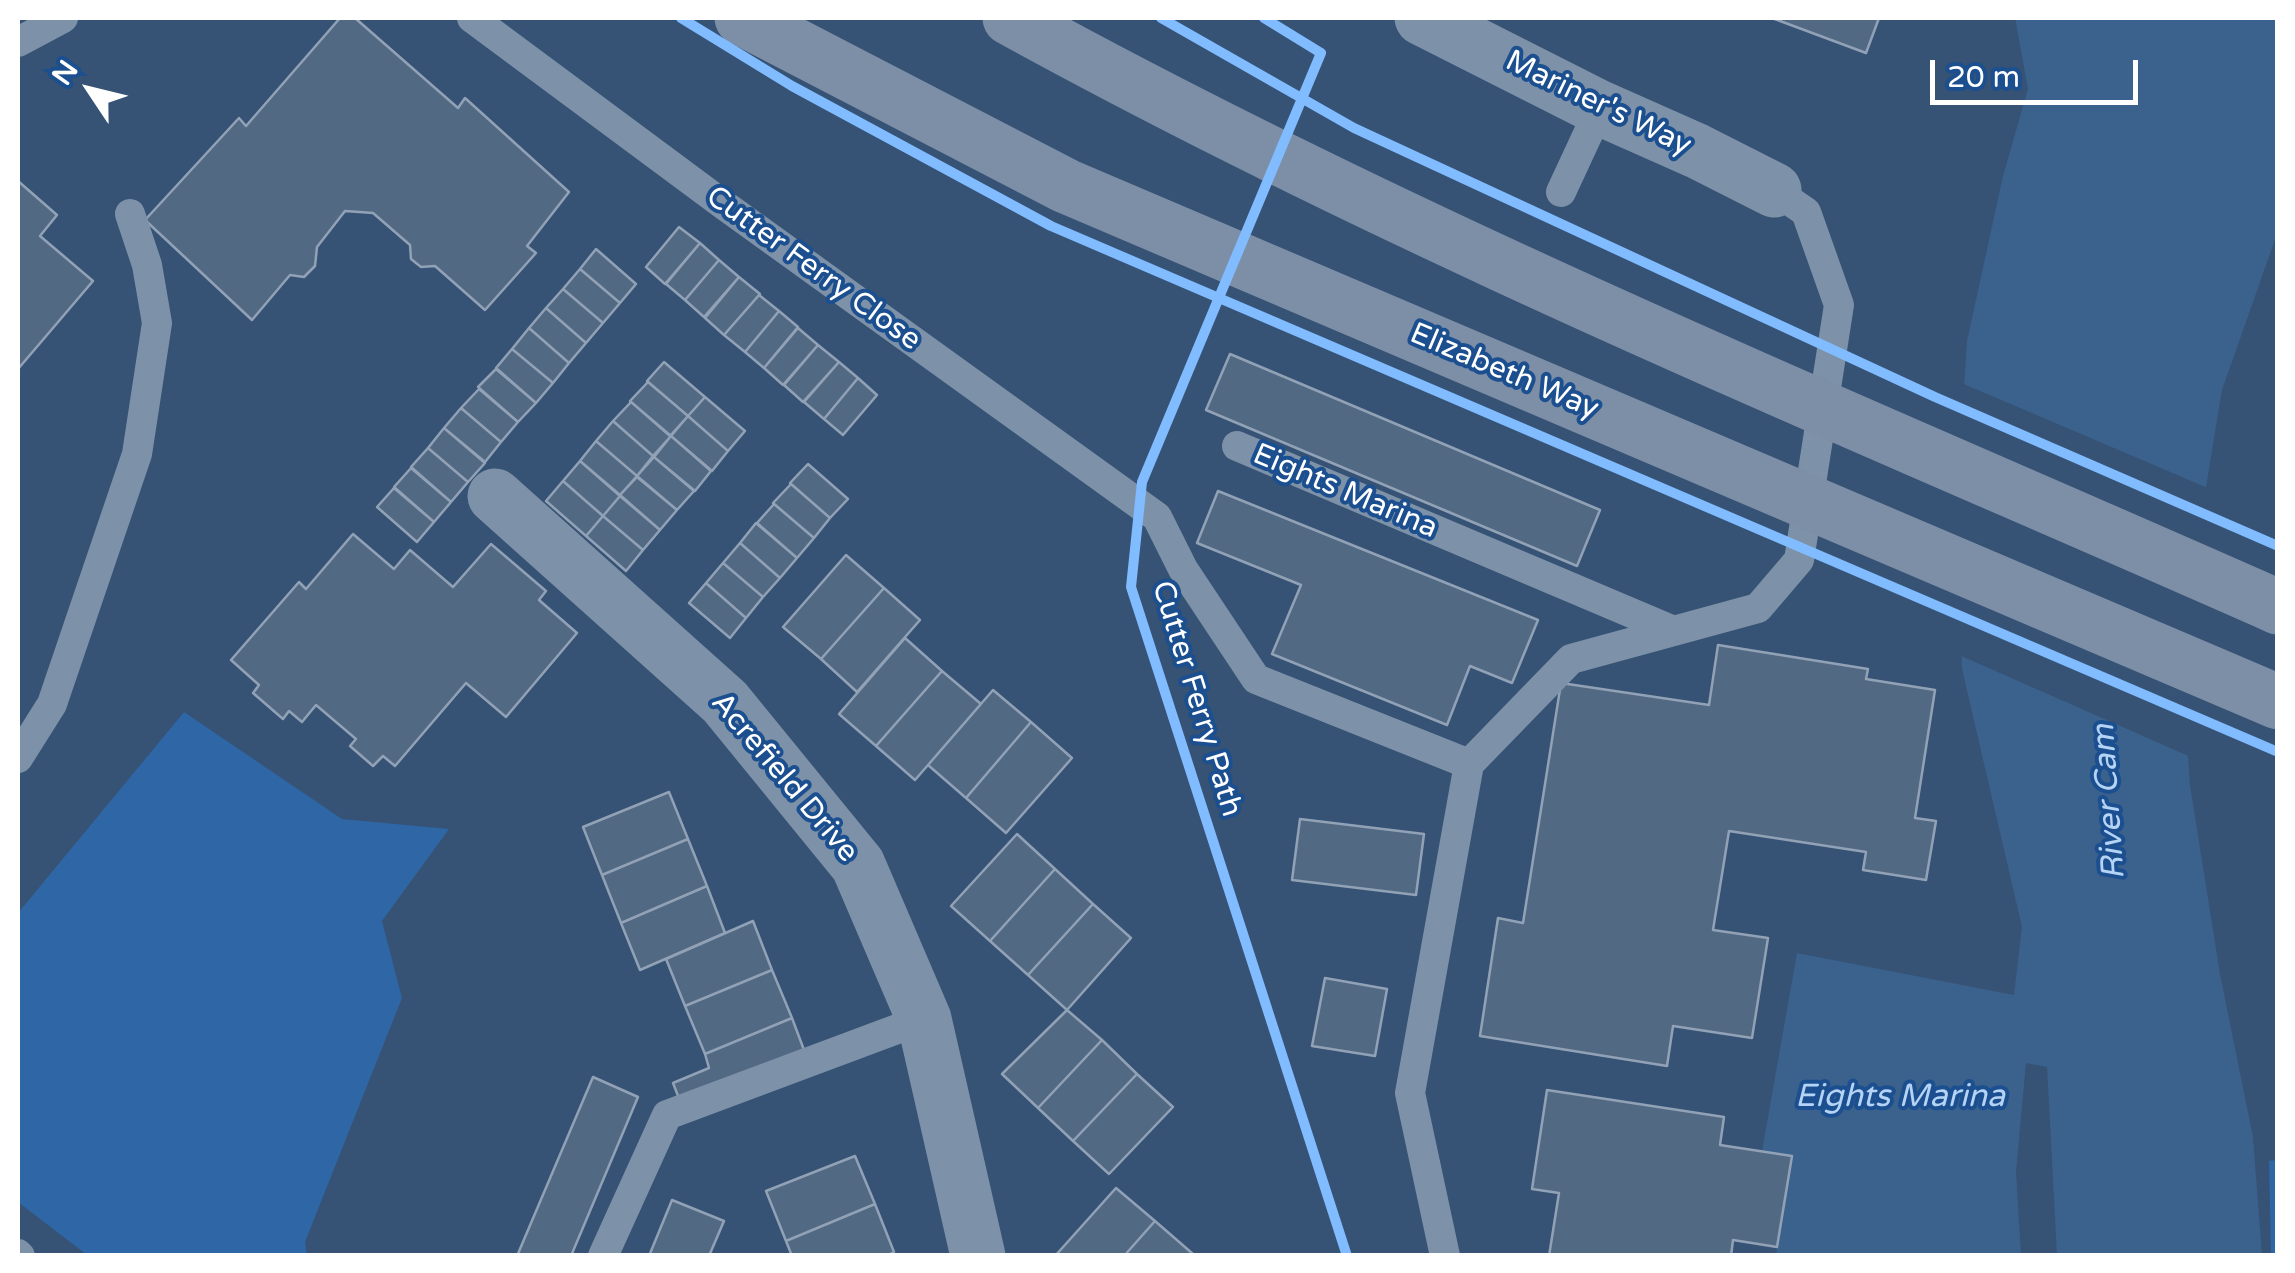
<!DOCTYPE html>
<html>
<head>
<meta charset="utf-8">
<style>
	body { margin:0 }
	#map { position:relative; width:2295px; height:1273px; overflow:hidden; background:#365274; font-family:"Varela Round",sans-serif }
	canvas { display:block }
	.frame { position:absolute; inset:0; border:20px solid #fff; pointer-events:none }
	.north { position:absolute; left:40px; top:40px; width:100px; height:100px; -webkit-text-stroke:8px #1b4f8f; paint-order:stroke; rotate:305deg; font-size:28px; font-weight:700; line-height:40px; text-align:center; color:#fff }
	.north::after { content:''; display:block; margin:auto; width:35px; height:45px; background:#fff; clip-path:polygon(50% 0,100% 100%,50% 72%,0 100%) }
	.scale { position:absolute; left:1930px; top:60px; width:208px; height:45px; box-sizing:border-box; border:5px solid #fff; border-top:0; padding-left:12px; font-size:30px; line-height:35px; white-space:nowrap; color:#fff; -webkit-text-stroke:8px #1b4f8f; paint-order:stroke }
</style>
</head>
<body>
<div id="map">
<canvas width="2295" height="1273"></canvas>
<div class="frame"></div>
<div class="north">N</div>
<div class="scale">20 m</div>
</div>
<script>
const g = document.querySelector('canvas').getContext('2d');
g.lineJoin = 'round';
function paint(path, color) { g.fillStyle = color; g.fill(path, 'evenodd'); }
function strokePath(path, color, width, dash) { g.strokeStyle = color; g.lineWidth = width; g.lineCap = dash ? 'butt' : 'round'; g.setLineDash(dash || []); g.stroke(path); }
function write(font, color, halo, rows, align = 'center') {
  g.font = font + ' "Varela Round",sans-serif'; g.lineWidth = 8; g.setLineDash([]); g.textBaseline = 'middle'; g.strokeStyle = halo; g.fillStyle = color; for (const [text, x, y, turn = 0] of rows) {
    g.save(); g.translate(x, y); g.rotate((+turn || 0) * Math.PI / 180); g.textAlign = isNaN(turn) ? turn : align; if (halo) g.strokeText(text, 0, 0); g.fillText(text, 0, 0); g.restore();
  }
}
paint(new Path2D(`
	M184 712 342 819 449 829 382 921 402 998 305 1242 307 1255H87L18 1202V913Z
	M2277 1160V1255H2271L2269 1161Z`), '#2f66a5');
paint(new Path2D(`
	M2015 18H2277V234L2222 390 2205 493 2182 663 2190 785 2220 974 2253 1137 2262 1255H2057L2047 1067 2026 1063 2016 1172 2021 1255H1776L1792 1157 1762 1151 1797 953 2014 995 2022 927 1962 669 1956 511 1967 341 2003 176 2028 89Z`), '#3b618d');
paint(new Path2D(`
	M1959 382 2210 489 2187 663 2193 758 1957 654 1951 511Z`), '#365274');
const building = new Path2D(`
	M340 18H355L458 108 465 98 569 192 527 246 536 253 485 310 435 266 421 267 411 259 410 245 373 213 345 211 317 247 315 266 304 277 290 275 252 320 145 220 239 118 246 126Z
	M1772 18H1879L1866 53Z
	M18 181 57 215 40 236 93 281 18 369Z
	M679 227 700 243 665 284 646 267Z
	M700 243 719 260 685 300 666 284Z
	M596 249 636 284 620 303 580 269Z
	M719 260 739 277 704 317 685 300Z
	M580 269 620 303 603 323 563 289Z
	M739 277 760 294 724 335 705 318Z
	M563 289 603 323 586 343 546 308Z
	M759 295 779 311 745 352 724 335Z
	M546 308 586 343 569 363 529 328Z
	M779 311 798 327 764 368 745 352Z
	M529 328 569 363 553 383 512 349Z
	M798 328 818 345 783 385 764 368Z
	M818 345 839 362 803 402 784 385Z
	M512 349 553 383 536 403 496 368Z
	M1230 354 1600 510 1577 566 1206 410Z
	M664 362 705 397 688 416 647 381Z
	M839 362 858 378 824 419 804 402Z
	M496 369 536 403 518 422 478 387Z
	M858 378 877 395 843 435 824 419Z
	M648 382 688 416 670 436 630 401Z
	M479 389 518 422 501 442 461 408Z
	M705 397 745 431 728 451 688 416Z
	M631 402 671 436 653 456 613 421Z
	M461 408 501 442 485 462 444 428Z
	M688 416 728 451 712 471 671 436Z
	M613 421 653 456 637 476 596 441Z
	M444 428 485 463 468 482 428 448Z
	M671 436 711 471 695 491 654 457Z
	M596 441 637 476 620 495 580 461Z
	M428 448 468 482 451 502 411 467Z
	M654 457 694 491 677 510 637 476Z
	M580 461 620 496 603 516 563 481Z
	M808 464 848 499 830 518 790 483Z
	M411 468 451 502 434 522 394 487Z
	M637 477 677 510 660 530 620 495Z
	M563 481 603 516 586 536 546 501Z
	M791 484 830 518 814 538 773 503Z
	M394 488 434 522 417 542 377 507Z
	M1218 491 1538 620 1512 683 1470 666 1447 725 1272 654 1301 585 1197 543Z
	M620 496 660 530 643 550 603 516Z
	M774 504 814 538 797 558 757 523Z
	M603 516 643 550 626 571 586 536Z
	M756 523 797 558 780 578 740 543Z
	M353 534 394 569 410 550 453 587 491 544 546 591 539 600 577 633 506 717 466 683 395 766 383 756 373 766 350 746 356 739 316 705 302 722 289 711 283 719 253 693 259 685 231 660 299 582 306 589Z
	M740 543 780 578 763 597 723 563Z
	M846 555 884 588 821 659 783 627Z
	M723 563 763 597 746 618 706 583Z
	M706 583 746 618 730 638 689 603Z
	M884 588 920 620 857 692 821 659Z
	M905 638 942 671 876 746 839 714Z
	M1718 645 1868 669 1866 679 1935 690 1915 818 1936 821 1926 880 1863 870 1866 852 1729 831 1713 930 1768 938 1752 1038 1673 1026 1667 1066 1480 1036 1498 918 1523 923 1561 683 1709 705Z
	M942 671 981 704 915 780 876 746Z
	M993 690 1031 722 966 798 928 765Z
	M1031 722 1072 758 1006 833 966 798Z
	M669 792 688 839 602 875 583 827Z
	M1300 819 1424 834 1416 895 1292 880Z
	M1017 834 1055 869 990 941 951 906Z
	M688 839 707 886 621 923 602 875Z
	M1055 869 1093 904 1028 975 990 941Z
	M707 886 725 933 640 970 621 923Z
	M1093 904 1131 938 1067 1010 1028 975Z
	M753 921 772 970 685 1006 666 959Z
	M772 970 792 1018 705 1054 685 1006Z
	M1325 978 1387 989 1375 1056 1312 1046Z
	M1067 1010 1102 1040 1038 1108 1002 1074Z
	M792 1018 810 1066 687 1119 673 1083 709 1068 705 1054Z
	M1102 1040 1137 1074 1073 1141 1038 1108Z
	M1137 1074 1173 1107 1109 1174 1073 1141Z
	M593 1077 638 1097 571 1256H517Z
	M1547 1090 1724 1117 1720 1145 1792 1156 1777 1247 1733 1240 1731 1256H1549L1559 1193 1532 1189Z
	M855 1156 875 1204 786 1241 766 1191Z
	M1116 1188 1155 1221 1124 1256H1055Z
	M672 1200 724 1221 709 1256H649Z
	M875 1204 894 1252 886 1256H792L786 1241Z
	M1155 1221 1193 1254 1192 1256H1124Z`);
paint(building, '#526984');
strokePath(building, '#92a2b6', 2.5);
strokePath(new Path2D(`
	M472 18 724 205 1157 517 1183 569 1256 679 1469 764
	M18 42 63 18
	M1561 192 1600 108
	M1237 446 1674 631
	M18 758 52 704 137 454 157 323 147 265 130 214
	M18 1254 20 1256
	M603 1256 667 1115 924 1019
	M1445 1256 1410 1093 1469 764 1571 659 1758 608 1799 560 1839 305 1806 212 1774 190`), '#7d92a8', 30);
strokePath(new Path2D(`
	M1422 18 1600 108 1697 151 1774 190
	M495 496 725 702 858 865 924 1019 978 1256`), '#7d92a8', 55);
strokePath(new Path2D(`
	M742 18 1066 186 2278 702
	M1010 18C1419 243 1851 418 2278 607`), '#7d8ea7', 55);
strokePath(new Path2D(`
	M681 18 792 86 1051 226 2278 752
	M1161 18 1354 128 1935 397 2278 546
	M1264 18 1321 53 1142 482 1131 587 1347 1256`), '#80bcff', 10);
write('30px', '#fff', '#1b4f8f', [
	["Mariner's Way",1598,104,26],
	["Cutter Ferry Close",813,269,36],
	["Elizabeth Way",1504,372,23],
	["Eights Marina",1345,492,23],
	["Cutter Ferry Path",1196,699,73],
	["Acrefield Drive",784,778,50]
]);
write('italic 32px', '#b5d3f5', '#1b4f8f', [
	["River Cam",2110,802,-94],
	["Eights Marina",1900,1098]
]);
</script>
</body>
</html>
